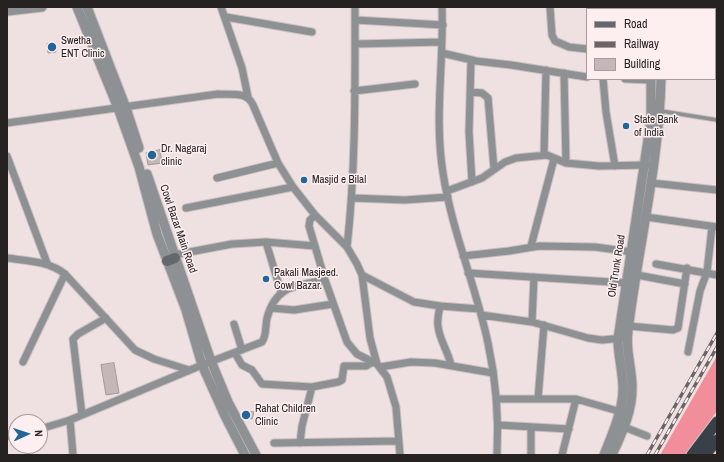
<!DOCTYPE html>
<html>
<head>
<meta charset="utf-8">
<style>
	body { margin:0 }
	#map { position:relative; width:724px; height:462px; overflow:hidden; background:#efe1e2; font-family:"Archivo Narrow",sans-serif }
	canvas { display:block }
	.frame { position:absolute; inset:0; border:8px solid #272222; pointer-events:none }
	.legend { position:absolute; left:586px; top:8px; width:130px; height:72px; box-sizing:border-box; background:#fdeeef; border:1px solid #a79c9d; margin:0; padding:5px 7px; list-style:none; font-size:12px; color:#272222 }
	.legend li { display:flex; align-items:center; gap:8px; height:20px }
	.legend b { width:20px; border:1px solid #a79c9d }
	.north { position:absolute; left:8px; top:414px; width:40px; height:40px; box-sizing:border-box; background:#fdeeef; border:1px solid #a79c9d; border-radius:50%; rotate:87deg; font-size:11px; font-weight:700; line-height:16px; text-align:center; color:#272222 }
	.north::after { content:''; display:block; margin:auto; width:14px; height:18px; background:#22659a; clip-path:polygon(50% 0,100% 100%,50% 72%,0 100%) }
</style>
</head>
<body>
<div id="map">
<canvas width="724" height="462"></canvas>
<div class="frame"></div>
<ul class="legend">
<li><b style="height:5px;background:#63686e"></b>Road</li>
<li><b style="height:5px;background:#6c6464"></b>Railway</li>
<li><b style="height:11px;background:#c5b7b8"></b>Building</li>
</ul>
<div class="north">N</div>
</div>
<script>
const g = document.querySelector('canvas').getContext('2d');
g.lineJoin = 'round';
function paint(path, color) { g.fillStyle = color; g.fill(path, 'evenodd'); }
function strokePath(path, color, width, dash) { g.strokeStyle = color; g.lineWidth = width; g.lineCap = dash ? 'butt' : 'round'; g.setLineDash(dash || []); g.stroke(path); }
function write(font, color, halo, rows, align = 'center') {
  g.font = font + ' "Archivo Narrow",sans-serif'; g.lineWidth = 3; g.setLineDash([]); g.textBaseline = 'middle'; g.strokeStyle = halo; g.fillStyle = color; for (const [text, x, y, turn = 0] of rows) {
    g.save(); g.translate(x, y); g.rotate((+turn || 0) * Math.PI / 180); g.textAlign = isNaN(turn) ? turn : align; if (halo) g.strokeText(text, 0, 0); g.fillText(text, 0, 0); g.restore();
  }
}
paint(new Path2D(`
	M717 356V411L685 455H660Z`), '#f28d9a');
const building = new Path2D(`
	M55 43 56 52 48 53 47 44Z
	M160 150 162 163 148 165 146 153Z
	M114 363 119 393 106 395 101 365Z
	M243 411 254 412 252 419 243 418Z`);
paint(building, '#c5b7b8');
strokePath(building, '#a59798', 1);
const service = new Path2D(`
	M661 111 717 120`);
const minor = new Path2D(`
	M221 7 242 68 248 97
	M442 7C444 63 434 118 443 173 452 232 476 286 488 343 496 380 499 418 497 455
	M550 7 552 35 555 41 569 47 587 49
	M226 17 312 32
	M355 20 443 25
	M715 22 717 23
	M355 44 442 42
	M442 53 476 61 511 65 587 77
	M471 60 469 132 472 182
	M564 73 566 163
	M603 79 606 112 615 166
	M625 79 651 80
	M354 91 415 84
	M470 92 482 93 488 98 494 169
	M7 123 218 94C231 95 247 91 253 105L278 163 293 187 315 215 347 247 357 264 362 275 370 338 377 364 387 377 396 407 400 455
	M544 155 546 70
	M7 156 47 263
	M217 178 278 163
	M652 183 717 190
	M447 191 482 178 505 162 516 158 547 155 566 163 599 166 648 165
	M352 198 405 200 448 197
	M186 208 293 187
	M315 215 310 220 309 226 325 280 347 342 357 354 377 364
	M646 217 717 227
	M266 242 281 292
	M531 246 554 159
	M347 247C356 167 355 87 355 7
	M174 255 232 244 266 242 315 246
	M463 256 509 251 539 246 595 247 632 252
	M7 258C28 261 48 261 65 274L135 350 154 359 189 370
	M656 264 717 275
	M468 273 627 283
	M362 275 414 302 440 306 479 309
	M637 275 685 284
	M440 306C439 312 437 319 438 326 439 339 448 351 451 365
	M271 308 294 310 333 304
	M481 315 532 322 588 338 602 340 623 338
	M532 322 534 277
	M234 324 242 350
	M628 326 673 330 678 328 687 268
	M688 352 700 291 707 272 712 227
	M235 353 242 365 252 370 262 384 312 387 338 382 342 380 344 366H366L373 362
	M23 362 65 274
	M380 367 411 362 435 363 493 373
	M496 399H576L625 413
	M538 399 544 325
	M82 415 73 339 78 334 106 318
	M70 420 73 455
	M498 425 569 429
	M624 427 647 436
	M40 429 70 420 202 365 262 342C267 335 265 327 267 318 276 285 296 286 325 280
	M7 436 16 435
	M274 443 399 441
	M300 443 302 426 312 387
	M531 455V427
	M562 455 576 399`);
const tertiary = new Path2D(`
	M77 7 118 108 139 167 157 234 186 310 202 365 225 416 245 455
	M87 7 126 108 139 148
	M647 7V9
	M656 7V9
	M7 11 42 7
	M147 174 211 361 228 402 256 455
	M604 455C612 435 623 410 623 389 623 372 618 356 618 339L651 120V79
	M612 455C622 433 633 410 632 386 632 368 625 350 628 331 638 247 659 165 661 79`);
const secondary = new Path2D(`
	M167 261 175 258`);
const trunk = new Path2D(`
	M692 455 717 422
	M705 455 717 440`);
strokePath(service, '#cbbfbf', 5.5);
strokePath(minor, '#cbbfbf', 9);
strokePath(tertiary, '#cbbfbf', 11);
strokePath(secondary, '#cbbfbf', 12);
strokePath(trunk, '#cbbfbf', 13);
strokePath(service, '#8d9194', 3.5);
strokePath(minor, '#8d9194', 7);
strokePath(tertiary, '#8d9194', 9);
strokePath(secondary, '#63686e', 10);
strokePath(trunk, '#3a4048', 11);
const rail = new Path2D(`
	M647 455 717 333
	M655 455 717 347`);
strokePath(rail, '#6c6464', 3.5);
strokePath(rail, '#fdeeef', 2, [6]);
for (const [x, y, r, color] of [
	[52,47,5,"#22659a"],
	[626,126,4,"#22659a"],
	[152,155,5,"#22659a"],
	[304,180,4,"#22659a"],
	[266,279,4,"#22659a"],
	[246,415,5,"#22659a"]
]) { const dot = new Path2D(); dot.arc(x, y, r, 0, 2 * Math.PI); g.fillStyle = color; g.fill(dot); strokePath(dot, '#fdeeef', 1.5); }
write('11px', '#272222', '#fdeeef', [
	["Swetha",61,41],
	["ENT Clinic",61,54],
	["State Bank",634,120],
	["of India",634,133],
	["Dr. Nagaraj",161,149],
	["clinic",161,162],
	["Masjid e Bilal",312,180],
	["Pakali Masjeed.",274,273],
	["Cowl Bazar.",274,286],
	["Rahat Children",255,409],
	["Clinic",255,422]
], 'left');
write('11px', '#272222', '#fdeeef', [
	["Cowl Bazar Main Road",178,229,71],
	["Old Trunk Road",617,266,-81]
]);
</script>
</body>
</html>
